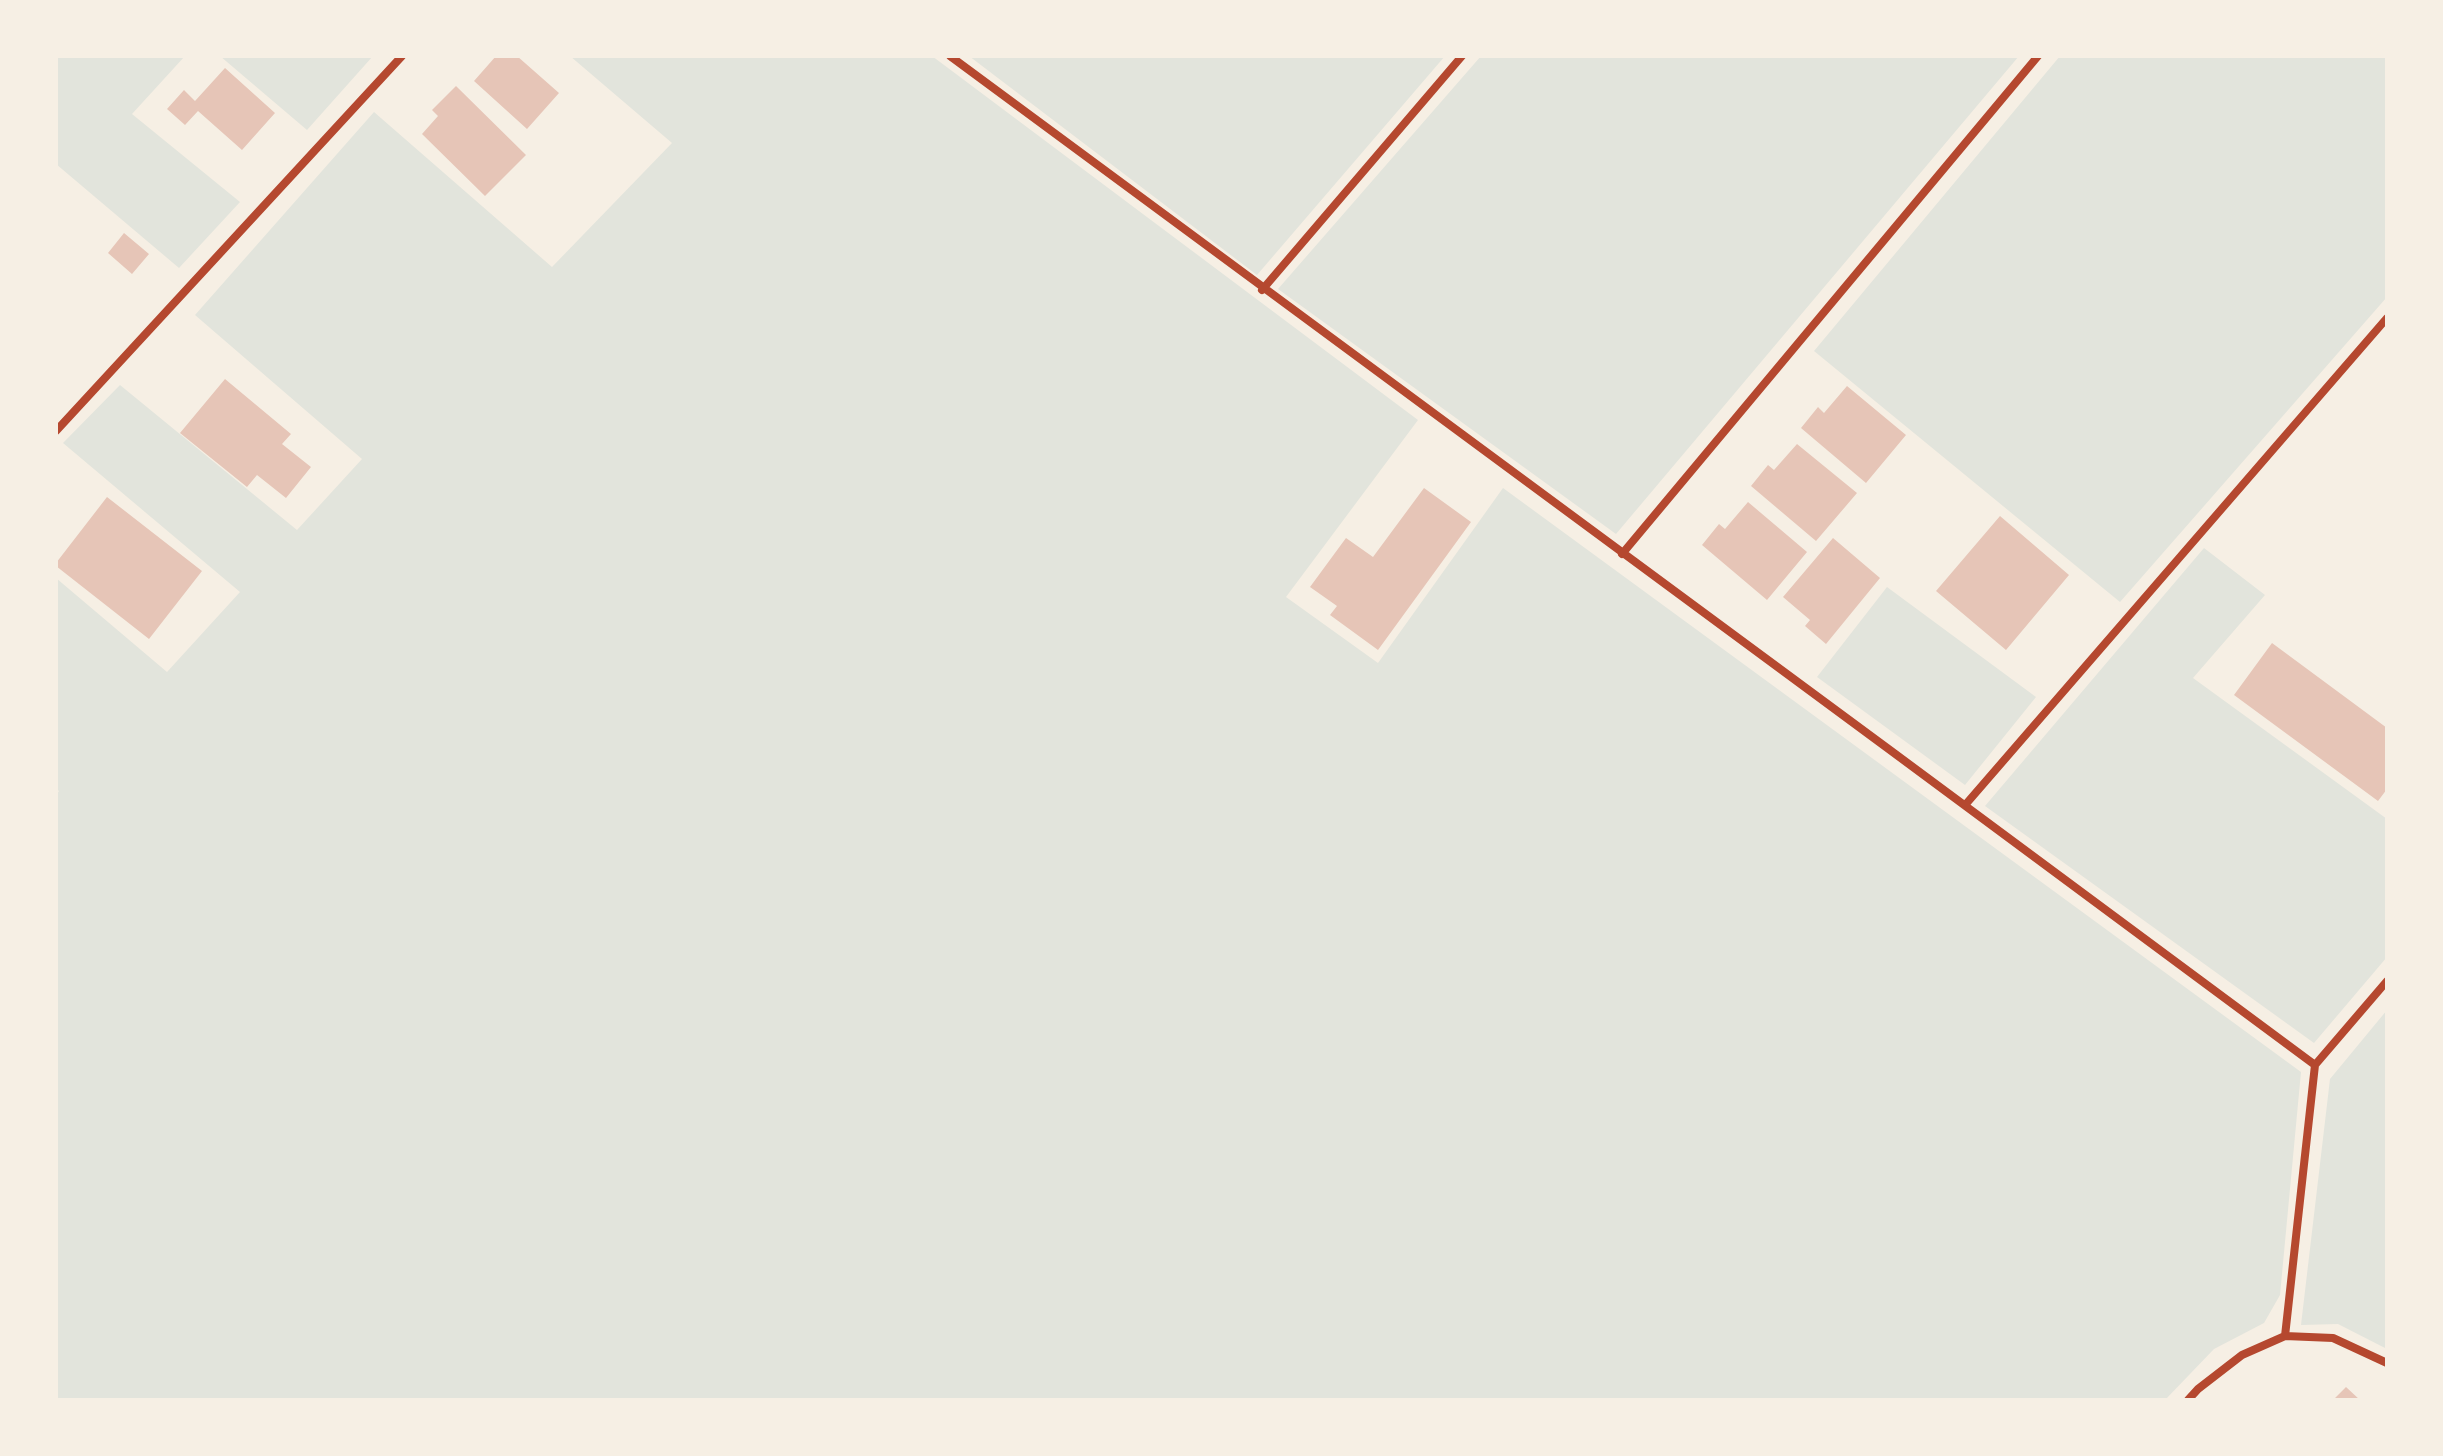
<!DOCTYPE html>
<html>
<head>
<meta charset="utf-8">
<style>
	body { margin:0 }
	#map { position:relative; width:2443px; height:1456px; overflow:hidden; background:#f6efe4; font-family:Merriweather,serif }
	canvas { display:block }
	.frame { position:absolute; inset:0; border:58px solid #f6efe4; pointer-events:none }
</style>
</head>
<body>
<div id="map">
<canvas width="2443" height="1456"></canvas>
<div class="frame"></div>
</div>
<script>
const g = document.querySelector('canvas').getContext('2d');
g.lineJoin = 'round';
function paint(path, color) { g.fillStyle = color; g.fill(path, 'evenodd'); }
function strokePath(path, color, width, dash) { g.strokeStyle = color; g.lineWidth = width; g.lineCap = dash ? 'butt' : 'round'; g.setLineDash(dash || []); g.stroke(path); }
paint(new Path2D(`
	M56 56H185L132 114 240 202 179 268 56 164Z
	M220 56H373L307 130Z
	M570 56H932L1418 420 1286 597 1378 663 1503 488 2301 1072 2280 1295 2264 1323 2214 1349 2165 1400H56V795L59 791 56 789V578L167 672 240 592 63 443 120 385 297 530 362 459 195 315 374 112 552 267 672 143Z
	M969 56H1445L1257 275Z
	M1481 56H2019L1616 534 1278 289Z
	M2060 56H2387V297L2120 602 1814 351Z
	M2204 548 2265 595 2193 678 2387 819V957L2314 1043 1985 806Z
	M1887 587 2036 697 1965 785 1817 677Z
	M2387 1010V1349L2338 1324 2301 1325 2330 1079Z`), '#e2e4dc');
paint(new Path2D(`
	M496 56H517L559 93 527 129 474 81Z
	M225 68 275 113 242 150 198 111 185 125 167 109 184 90 195 101Z
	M456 86 526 155 485 196 422 134 438 116 432 110Z
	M124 233 149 254 132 274 108 253Z
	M225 379 291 434 282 444 311 467 286 498 257 475 247 487 180 433Z
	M1847 386 1906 435 1866 483 1801 428 1818 407 1824 413Z
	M1797 444 1857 493 1816 541 1751 486 1768 465 1774 470Z
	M1424 488 1471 522 1378 650 1330 615 1337 606 1310 587 1346 538 1373 557Z
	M107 497 202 571 149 639 56 566V563Z
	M1748 502 1807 552 1767 600 1702 545 1719 524 1725 529Z
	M2000 516 2069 575 2006 650 1936 591Z
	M1833 538 1880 578 1826 644 1805 626 1810 620 1783 597Z
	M2272 643 2387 728V789L2378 801 2234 695Z
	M2346 1387 2360 1400H2333Z`), '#e6c5b7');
strokePath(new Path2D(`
	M950 56C1403 396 1862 726 2315 1065
	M1262 290 1462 56
	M56 431 402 56
	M1622 554 2038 56
	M1966 804 2387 318
	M2315 1065 2387 981
	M2285 1336 2315 1065
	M2188 1400 2198 1389 2242 1355 2285 1336 2333 1338 2387 1363`), '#b5482f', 8);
</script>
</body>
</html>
